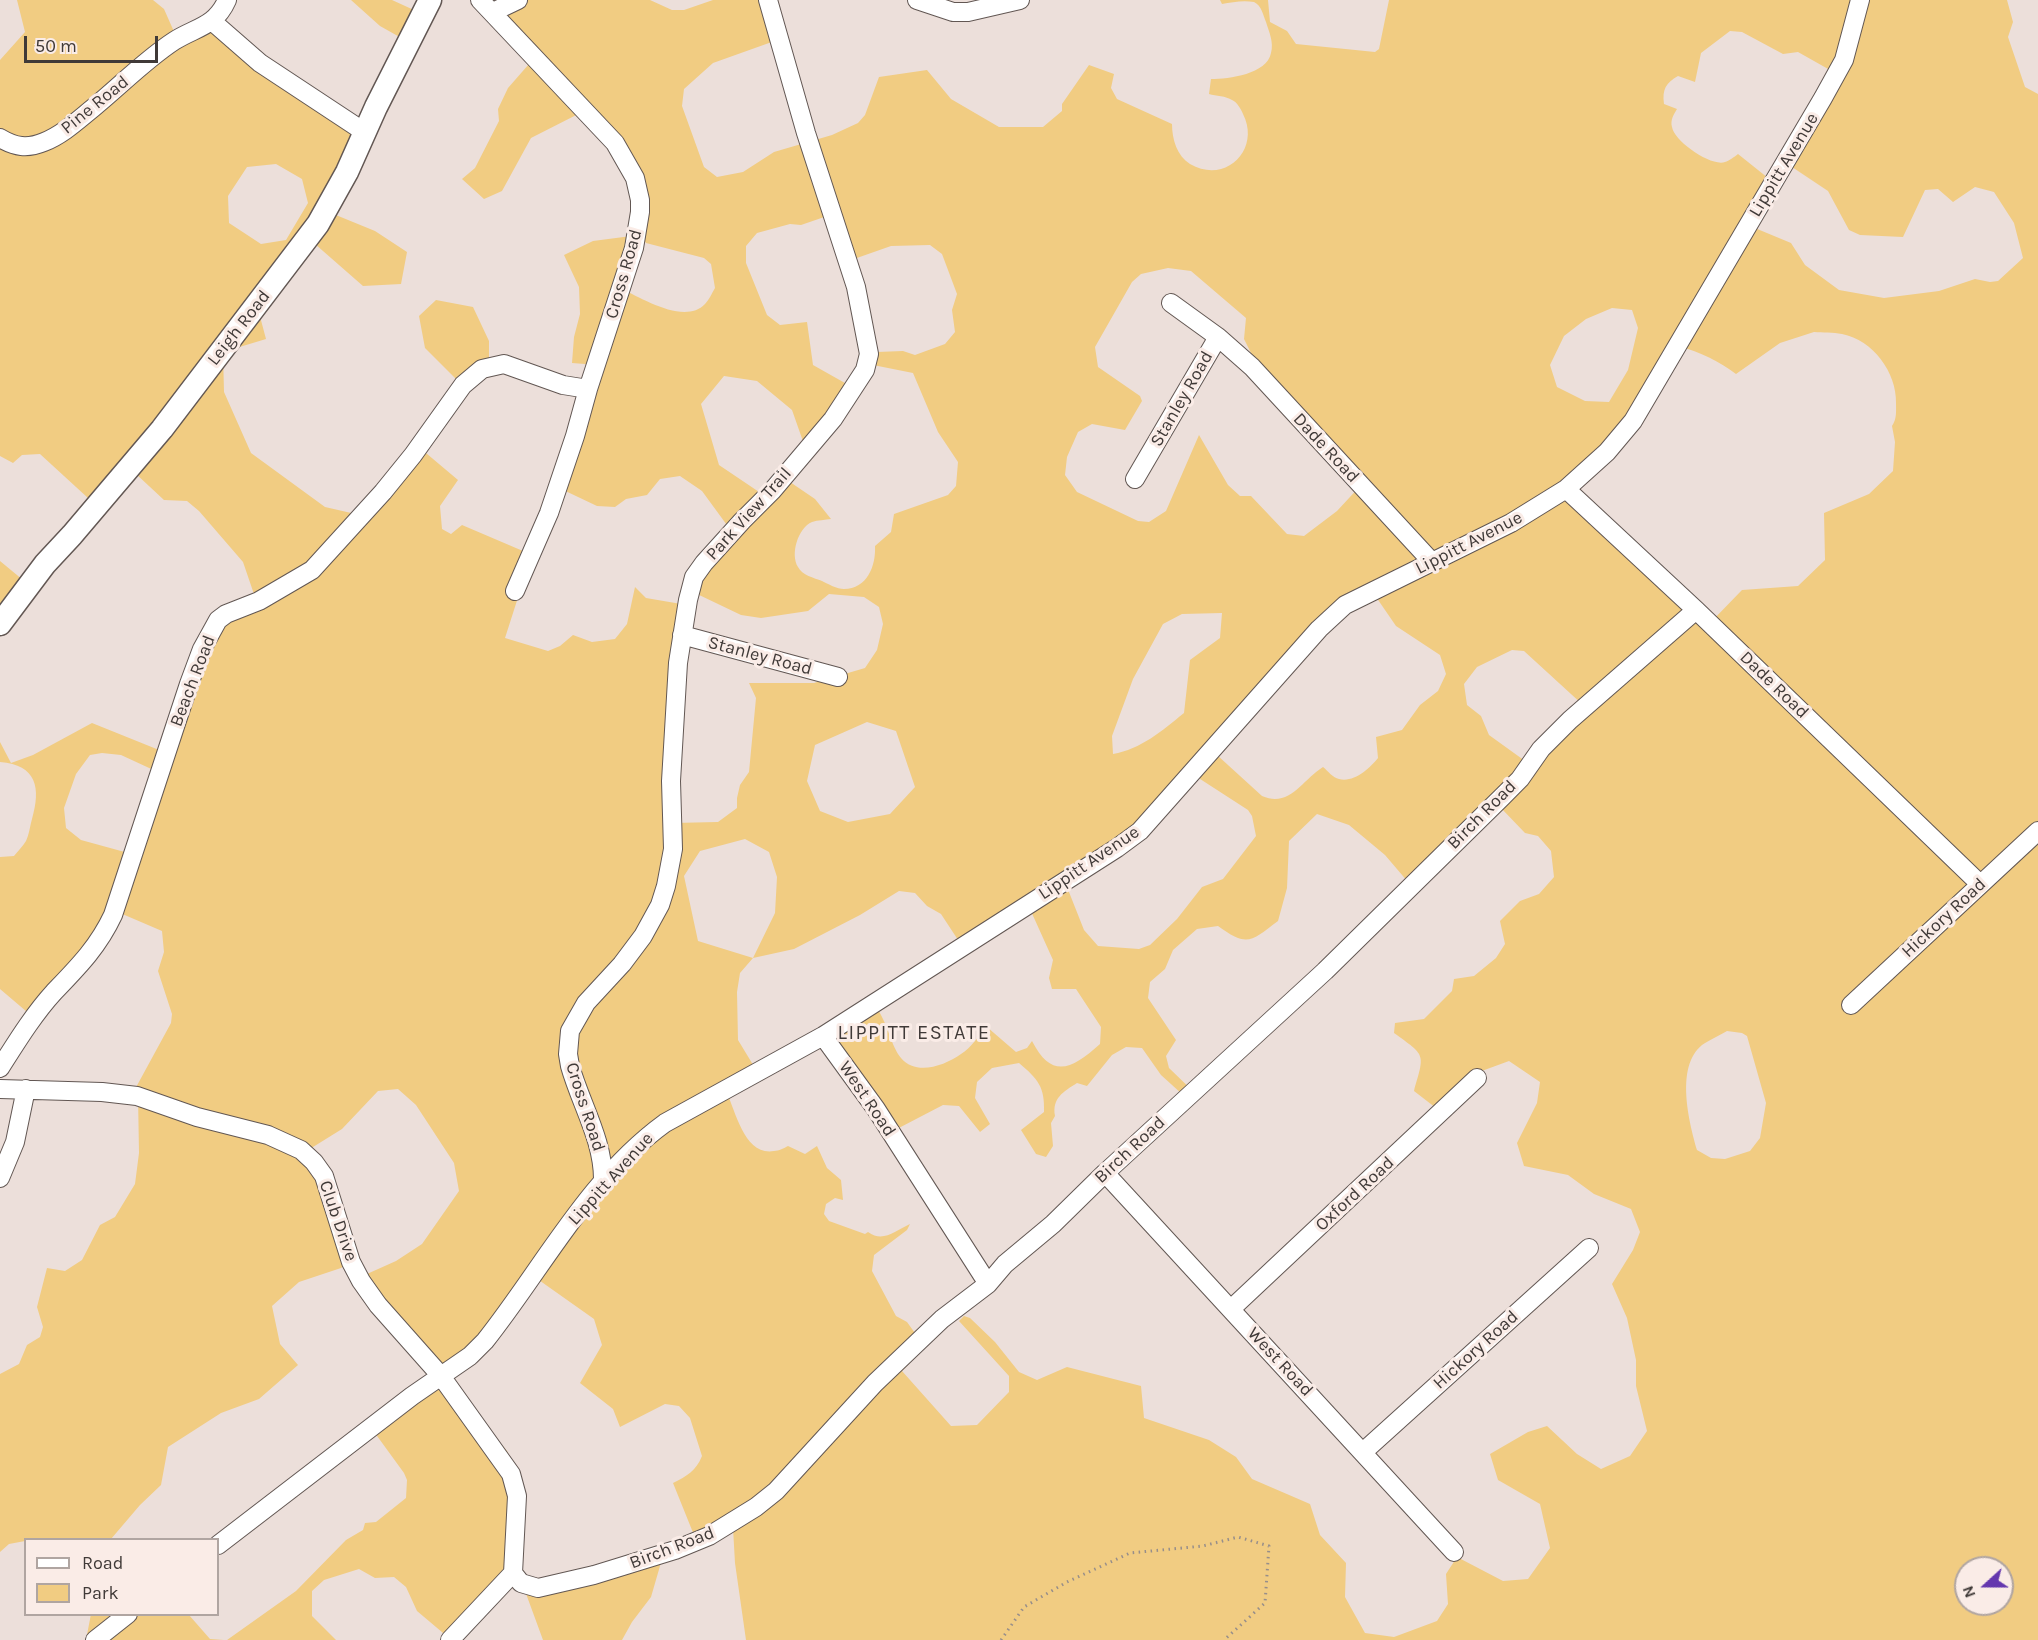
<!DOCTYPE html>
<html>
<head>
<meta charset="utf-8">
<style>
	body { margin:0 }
	#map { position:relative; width:2038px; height:1640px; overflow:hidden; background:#ecdfda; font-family:Karla,sans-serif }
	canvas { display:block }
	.legend { position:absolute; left:24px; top:1538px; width:195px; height:78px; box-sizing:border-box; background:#faece7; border:2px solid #b0a5a1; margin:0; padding:8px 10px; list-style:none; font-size:18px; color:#403a38 }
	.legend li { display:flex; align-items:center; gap:12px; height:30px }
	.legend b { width:30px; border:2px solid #b0a5a1 }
	.north { position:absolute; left:1954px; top:1556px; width:60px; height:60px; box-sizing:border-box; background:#faece7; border:2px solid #b0a5a1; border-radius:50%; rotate:249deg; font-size:16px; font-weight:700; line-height:24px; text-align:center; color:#403a38 }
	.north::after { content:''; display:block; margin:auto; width:21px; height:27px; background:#6437ae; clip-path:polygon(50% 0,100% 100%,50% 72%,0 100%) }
	.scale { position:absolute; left:24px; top:36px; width:134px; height:27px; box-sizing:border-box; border:3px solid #403a38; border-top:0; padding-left:8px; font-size:18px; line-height:21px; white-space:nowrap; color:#403a38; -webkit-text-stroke:4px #faece7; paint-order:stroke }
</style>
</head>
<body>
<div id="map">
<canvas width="2038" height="1640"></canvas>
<ul class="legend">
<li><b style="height:8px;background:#fff"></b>Road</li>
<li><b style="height:16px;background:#f1cc82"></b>Park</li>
</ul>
<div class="north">N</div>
<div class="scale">50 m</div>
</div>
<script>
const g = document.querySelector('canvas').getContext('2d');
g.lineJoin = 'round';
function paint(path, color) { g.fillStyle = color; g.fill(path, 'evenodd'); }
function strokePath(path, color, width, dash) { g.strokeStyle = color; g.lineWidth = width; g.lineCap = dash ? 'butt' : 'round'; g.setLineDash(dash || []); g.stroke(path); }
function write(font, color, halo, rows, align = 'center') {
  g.font = font + ' Karla,sans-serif'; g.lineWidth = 6; g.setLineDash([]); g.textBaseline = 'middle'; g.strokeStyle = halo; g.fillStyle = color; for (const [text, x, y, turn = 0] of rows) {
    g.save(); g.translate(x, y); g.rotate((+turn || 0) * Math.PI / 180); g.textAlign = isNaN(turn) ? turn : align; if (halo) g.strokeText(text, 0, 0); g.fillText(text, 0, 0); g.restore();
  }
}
paint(new Path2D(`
	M17 0H153L164 9 179 43 221 24 274 68 366 127 331 213 375 231 407 252 401 284 363 286 315 244 258 309 266 339 223 352 224 392 251 453 325 507 360 515 420 448 458 480 440 506 442 529 451 534 462 525 530 554V560L505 638 548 651 560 646 573 635 592 642 615 639 627 624 635 587 646 598 687 605 673 823 718 822 737 808V798L740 785 749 772 756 698 749 683H814L865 668 877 650 883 624 879 607 864 597 829 594 808 611 761 618 741 615 695 593 732 532 702 491 680 476 660 479 647 495 626 499 615 507 597 506 557 487 594 368 585 364 572 363 574 337 580 314 579 287 564 255 593 241 639 235 637 170 590 108 531 138 502 191 484 199 462 179 475 168 499 121 498 109 508 88 536 56 492 0H650L672 10H684L713 0H773L783 38 713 63 684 89 682 106 704 167 717 177 743 172 774 152 832 135 858 123 865 115 879 77 927 70 951 99 999 127H1043L1062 111V104L1089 65 1114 74 1111 88 1117 99 1172 124C1172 139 1177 156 1190 164 1226 185 1261 149 1243 114 1241 109 1237 102 1232 100 1226 96 1216 96 1209 94L1211 79C1229 79 1267 74 1271 53 1274 42 1269 32 1266 22 1263 15 1262 6 1254 2 1244 0 1232 2 1222 4L1220 0H1268L1270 22 1287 31 1296 44 1375 52 1379 49 1389 0H2007L2013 22 2008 37 2025 87 2038 94V1640H746L735 1563 733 1528 696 1540 673 1483C687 1476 696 1471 702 1456L690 1418 679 1406 665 1404 620 1427 613 1409 580 1383 602 1345 594 1319 536 1278 443 1376 507 1451 524 1490 518 1569 449 1638 417 1611 406 1587 394 1577 375 1578 359 1569 324 1580 312 1591V1616L336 1640H227L296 1591 346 1540 363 1530 365 1523 376 1522 406 1498 407 1480 404 1473 372 1429 439 1378 358 1278 396 1261 422 1244 459 1191 454 1163 416 1105 398 1089 378 1091 342 1129 313 1147 312 1152 348 1261 341 1268 299 1282 272 1306 280 1344 298 1365 259 1399 221 1413 168 1447 161 1485 140 1505 111 1539 47 1540 45 1538 26 1540 25 1541 9 1544 0 1552V1374L19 1364 27 1345 40 1337 43 1327 37 1307 47 1268 65 1271 82 1260 100 1225 115 1217 135 1184 139 1153 138 1095 134 1091 171 1023 172 1014 158 971 164 952 162 931 120 913 33 1017 0 989V857L14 856C18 851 23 846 26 841 29 835 30 826 32 819 41 788 37 765 0 762V742L11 763 33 755 92 723 169 754 219 627 256 600 243 562 199 511 187 501 164 500 135 473 100 509 40 454 22 455 13 463 0 456V60L25 32ZM1730 31 1742 32 1783 54 1798 52 1837 74 1792 167 1828 191 1849 230 1860 235 1903 237 1925 190 1938 189 1953 202 1975 187 1994 192 2014 223 2023 258 1998 281 1990 282 1975 279 1939 291 1884 298 1839 290 1805 265 1791 243 1750 226 1768 178 1738 154C1734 157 1729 161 1725 162 1711 167 1674 141 1672 127 1670 120 1674 114 1677 109L1664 104C1662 89 1666 83 1678 76L1695 82 1701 53ZM276 164 302 179 308 203 286 240 261 244 229 223 228 196 247 167ZM833 214 854 259 891 246 930 245 942 254 957 294 952 310 955 332 945 344 915 355 903 351 877 352 868 364 913 373 938 432 958 462 956 486 948 495 894 514 891 532 875 546C876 566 867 589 844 589 837 589 828 584 822 581 814 578 802 575 798 567 790 554 798 528 812 522 818 520 825 520 831 519L815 499 790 482 765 496 719 465 701 404 724 376 757 381 792 410 805 447 852 387 813 365 807 322 780 325 767 315 746 263V246L757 233 790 224 801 225ZM640 235 646 243 704 258 711 264 715 288C712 293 709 300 705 304 685 325 643 299 622 289ZM1168 268 1191 271 1246 318 1244 339 1255 361 1362 484 1337 511 1304 536 1287 534 1251 496H1240L1228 485 1199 435 1166 511 1149 522 1138 521 1077 492 1065 475 1067 457 1078 432 1092 424 1125 430 1142 401 1140 396 1098 367 1095 347 1132 282 1141 274ZM1612 308 1632 310 1638 328 1628 370 1609 402 1585 401 1557 387 1550 365 1564 336 1586 319ZM1814 332C1823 333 1833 332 1842 334 1873 340 1897 373 1896 403 1896 411 1897 419 1892 426L1895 442 1893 471 1869 494 1824 513 1825 560 1798 586 1742 590 1710 623 1573 486 1680 347C1699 351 1720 362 1736 374L1780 343ZM1374 594 1396 626 1440 655 1446 674 1438 691 1420 705 1402 730 1376 737 1378 758C1370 768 1354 783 1339 779 1333 778 1328 771 1323 767 1302 780 1290 808 1262 796L1217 755 1351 604ZM1222 613 1220 638 1190 660 1184 713C1162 731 1141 749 1113 754L1112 736 1133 679 1163 624 1182 614ZM1512 650 1524 651 1583 705 1532 766 1489 735 1481 716 1467 705 1464 684 1477 667ZM867 722 896 731 915 787 890 814 848 822 820 811 807 781 815 745ZM102 753 121 755 160 773 132 854 81 840 66 828 64 808 76 774 90 755ZM1197 777 1248 810 1252 816 1256 836 1223 879 1202 887 1177 919 1150 945 1139 949 1098 946 1084 930 1067 887ZM1501 808 1525 833 1538 836 1551 851 1554 877 1539 894 1520 901 1500 921 1505 944 1496 958 1474 976 1454 979 1452 991 1424 1019 1395 1023 1394 1033C1426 1056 1425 1053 1414 1091L1436 1108 1479 1072 1509 1061 1540 1082 1537 1103 1517 1143 1524 1166 1568 1175 1594 1194 1631 1209 1640 1232 1633 1250 1612 1284 1627 1318 1636 1360V1386L1647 1431 1630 1456 1601 1469 1577 1454 1547 1426 1528 1432 1490 1454 1498 1480 1540 1504 1550 1548 1528 1579 1503 1581 1457 1557 1446 1574 1448 1604 1437 1621 1394 1637 1365 1633 1345 1597 1346 1563 1320 1535 1310 1504 1252 1479 1236 1457 1209 1440 1144 1418 1141 1386 1067 1367 1037 1380 1019 1372 995 1342 970 1318 964 1316 959 1321 1009 1376V1392L977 1425 951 1426 902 1371 925 1347 907 1322 896 1316 872 1271 874 1255 907 1230 910 1224C895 1231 883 1243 868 1232L865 1234 829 1221 824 1214 826 1204 835 1198 843 1200 841 1180 827 1168 817 1146 805 1154 788 1146C784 1148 779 1151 774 1151 745 1156 736 1113 727 1093L758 1073 738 1040 737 992 740 973 753 958 794 949 860 915 899 891 915 893 927 906 941 914 962 946 1030 909 1053 960 1049 978 1052 989H1076L1101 1027 1100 1044C1072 1069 1052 1080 1032 1041L1027 1048 1016 1052 987 1027C979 1035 971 1048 961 1054 944 1066 916 1076 901 1058 891 1046 887 1021 876 1007L832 1035 895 1130 943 1105 959 1106 980 1132 990 1124 975 1098 977 1082 992 1068 1019 1063C1038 1079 1045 1087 1044 1112L1021 1130 1036 1154 1046 1157 1053 1146 1051 1123 1055 1116C1052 1098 1063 1092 1077 1083L1087 1086 1112 1055 1126 1047 1142 1048 1161 1075 1193 1104 1198 1096 1169 1068 1166 1056 1176 1040 1148 998 1150 982 1165 969 1173 950 1197 929 1218 926C1248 948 1251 941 1278 921L1287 888 1289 841 1317 814 1349 825 1385 855 1414 889ZM745 839 769 852 777 877 775 913 753 958 698 941 684 876 700 851ZM1727 1031 1742 1033 1747 1036 1766 1103 1760 1138 1750 1151 1725 1159 1711 1158 1697 1150C1689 1122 1675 1067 1702 1045 1709 1040 1719 1036 1727 1031ZM1966 1568H2002V1604H1966Z
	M351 0H392L427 16 412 44 380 26Z
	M436 300 473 307 489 341V366L461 384 425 348 419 316Z
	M0 561 29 585 0 625Z
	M662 1554 660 1566 651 1597 632 1622 622 1640H543L521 1580 540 1586Z
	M91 1614 189 1615 210 1639 224 1640H86Z`), '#f1cc82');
const minor = new Path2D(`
	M480 0 615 143 635 178 640 200V212L634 248 588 389 575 436 549 513 515 591
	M917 0 953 12H968L1020 0
	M493 12 518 0
	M213 22 260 63 366 133
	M0 138C15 147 27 149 44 142 62 135 77 121 93 108 120 86 145 60 174 41 196 27 215 27 227 0
	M1171 303 1218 337 1252 367 1432 562
	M1135 479 1218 337
	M1566 489 1696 610 1980 884
	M682 635 838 677
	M1851 1005 2038 831
	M823 1036 876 1109 988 1284
	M0 1068C16 1043 33 1015 54 992 78 967 98 947 113 915L189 684 202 649 218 620 226 614 259 601 312 570 383 492 413 455 463 385 482 369 504 364 563 385 588 389
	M0 1089 102 1092 137 1096 197 1117 268 1135 301 1150 314 1162 324 1176 351 1262 361 1281 378 1305 441 1376 511 1474 517 1496 513 1573 450 1640
	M1105 1173 1454 1552
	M0 1178 15 1142 26 1089
	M603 1182C604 1141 581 1105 570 1066L568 1054 570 1031 586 1003 622 964 643 936 660 905 666 886 673 849 671 781 678 663 688 600 694 577 704 563 742 521 772 491 833 419 865 370 869 354 856 287 806 133 768 0
	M1231 1309 1477 1078
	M1363 1452 1589 1248
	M218 1545 412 1396 470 1356 485 1341C543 1268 588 1179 665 1123L823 1036 1117 848 1140 831 1319 629 1345 605 1511 523 1566 489 1607 452 1633 421 1823 98 1844 60 1860 0
	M513 1573 521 1583 538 1588 594 1575 675 1550 709 1536 756 1507 776 1491 875 1383 942 1319 988 1284 1005 1264 1053 1224 1105 1173 1325 971 1502 797 1520 779 1541 749 1570 720 1696 610
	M95 1640 128 1614`);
const tertiary = new Path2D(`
	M0 624 45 564 72 535 162 429 318 224 347 172 376 107 430 0`);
strokePath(minor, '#625753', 20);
strokePath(tertiary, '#625753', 25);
strokePath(new Path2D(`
	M1001 1640 1024 1607 1067 1582 1130 1553 1203 1546 1238 1537 1269 1546 1265 1603 1224 1640`), '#978e8a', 3, [1.5, 4.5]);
strokePath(minor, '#fff', 18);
strokePath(tertiary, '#fff', 22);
write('18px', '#403a38', '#faece7', [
	["Pine Road",95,105,-39],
	["Lippitt Avenue",1784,165,-59],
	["Cross Road",624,274,-74],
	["Leigh Road",239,328,-52],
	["Stanley Road",1182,399,-60],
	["Dade Road",1326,448,47],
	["Park View Trail",749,514,-48],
	["Lippitt Avenue",1469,543,-27],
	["Stanley Road",760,656,15],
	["Beach Road",193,681,-69],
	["Dade Road",1774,685,44],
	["Birch Road",1482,815,-45],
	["Lippitt Avenue",1089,863,-34],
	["Hickory Road",1944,918,-43],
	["West Road",867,1099,56],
	["Cross Road",585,1107,72],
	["Birch Road",1130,1150,-43],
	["Lippitt Avenue",611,1179,-48],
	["Oxford Road",1355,1194,-43],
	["Club Drive",338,1221,71],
	["Hickory Road",1476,1350,-42],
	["West Road",1280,1362,47],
	["Birch Road",672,1548,-21]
]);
g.letterSpacing = '1.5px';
write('20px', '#403a38', '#faece7', [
	["LIPPITT ESTATE",914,1033]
]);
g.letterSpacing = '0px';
</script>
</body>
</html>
